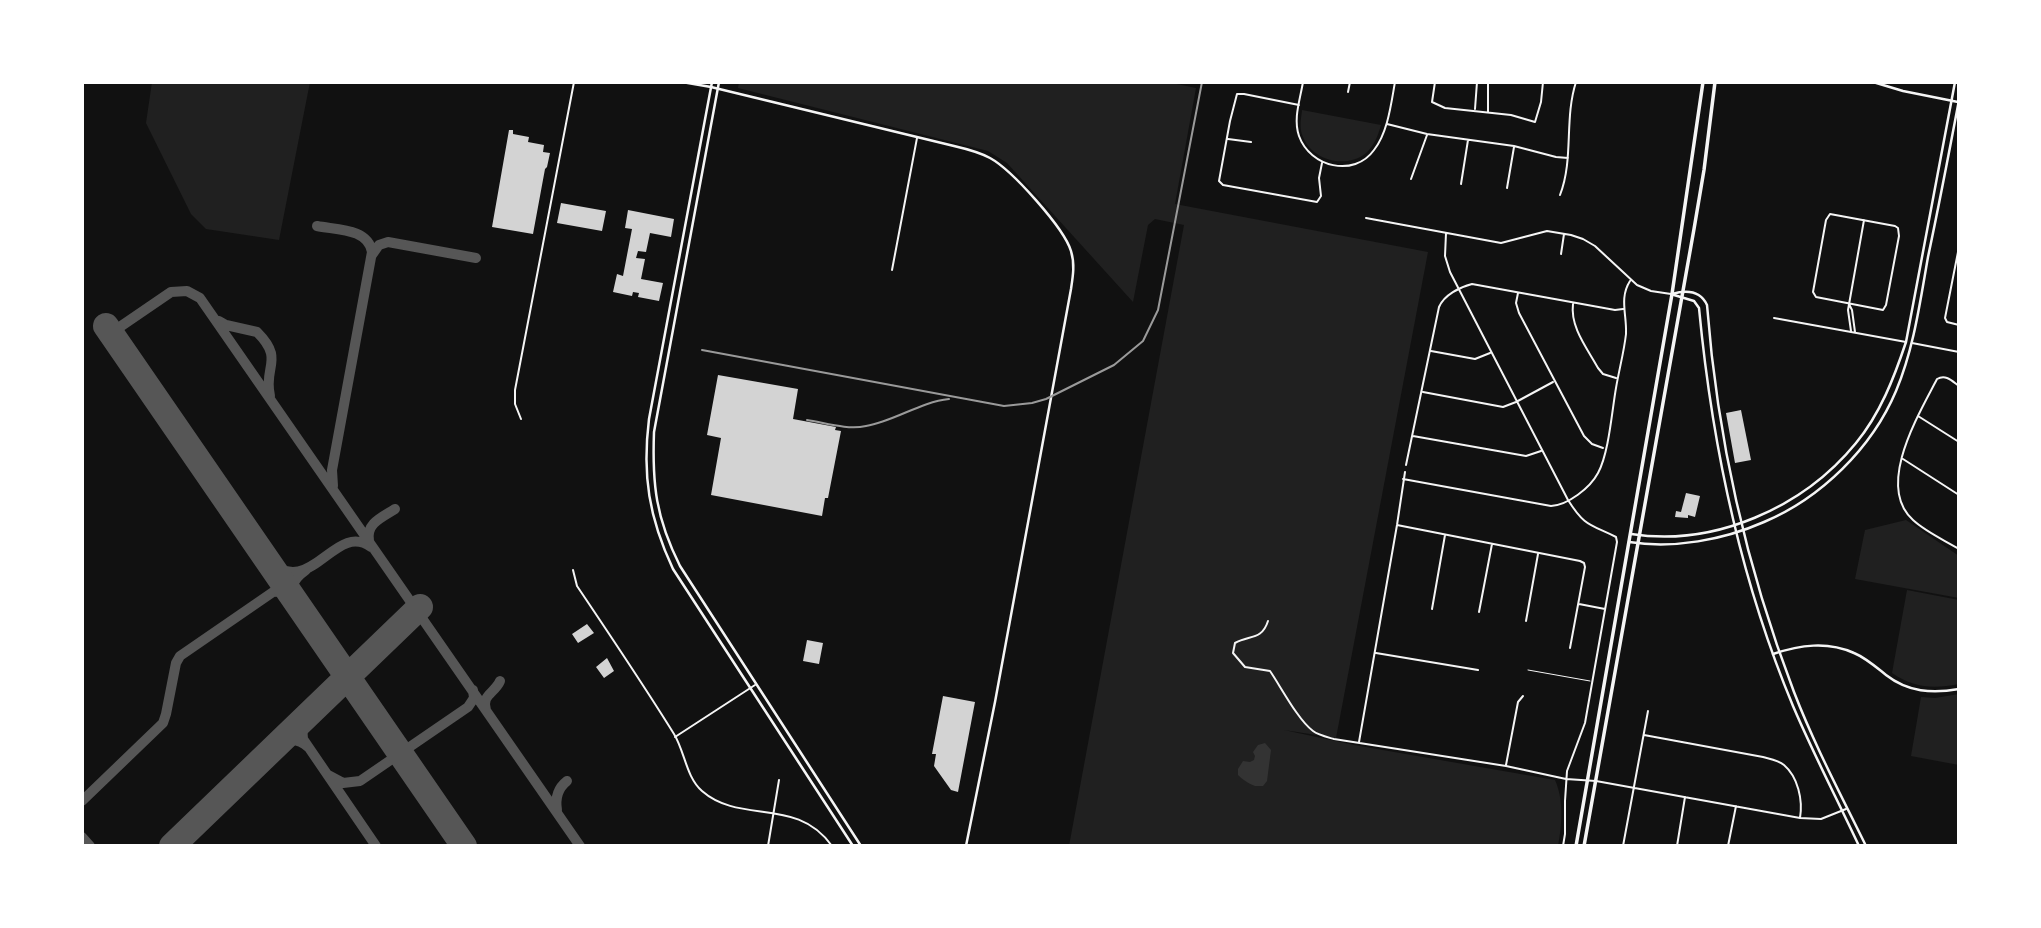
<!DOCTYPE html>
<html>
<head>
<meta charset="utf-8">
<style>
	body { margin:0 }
	#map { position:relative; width:2041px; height:928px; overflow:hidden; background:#111; font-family:"Fira Sans Condensed",sans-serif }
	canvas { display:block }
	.frame { position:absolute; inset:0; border:84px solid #fff; pointer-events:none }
</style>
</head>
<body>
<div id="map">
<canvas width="2041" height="928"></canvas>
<div class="frame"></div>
</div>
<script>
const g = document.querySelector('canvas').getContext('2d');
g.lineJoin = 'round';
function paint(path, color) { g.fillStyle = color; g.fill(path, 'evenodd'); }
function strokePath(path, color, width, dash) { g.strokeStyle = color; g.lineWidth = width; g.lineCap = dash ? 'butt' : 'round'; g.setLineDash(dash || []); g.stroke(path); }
paint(new Path2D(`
	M152 82H310L279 240 206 229 191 214 146 123Z
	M739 82H1167L1196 88 1175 204 1428 252 1336 738 1284 730 1354 745 1555 780C1564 800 1562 825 1558 846H1069L1184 225 1155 219 1148 225 1133 302 1007 163 988 151 738 88Z
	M1302 110 1381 125C1378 136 1374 146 1365 154 1345 169 1312 160 1303 137 1299 128 1301 119 1302 110Z
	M1906 520 1959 556V598L1855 579 1865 530Z
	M1907 590 1959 600V684C1933 689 1914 688 1892 673Z
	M1959 694V765L1911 756 1921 697 1935 698Z`), '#202020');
paint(new Path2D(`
	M1265 743 1271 750 1267 781 1263 786H1255C1249 784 1242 779 1238 775V769L1243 761 1250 762 1254 760 1255 756 1253 752 1258 745Z`), '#333');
strokePath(new Path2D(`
	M317 226C336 230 368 228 372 252L332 470 333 486
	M372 255 379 245 388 242 476 258
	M219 321 226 325 257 332C285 360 263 366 270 396
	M111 333 171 292 187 291 200 298 580 846
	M369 540C366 523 383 517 395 509
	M266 559C311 603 334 520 371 547
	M300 607C291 590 288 583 306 570
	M486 710C481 695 495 693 500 681
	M310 713 302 725 303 739 376 846
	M273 749C285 740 295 736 308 747
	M328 775 343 783 360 781 468 707 474 698 473 690
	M82 801 163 723 166 714 176 663 180 656 273 592 284 591 295 600
	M557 810C555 798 558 788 567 781
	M82 837 90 846`), '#565656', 10);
strokePath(new Path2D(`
	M106 326 464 846
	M172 846 420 607`), '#565656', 26);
paint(new Path2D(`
	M509 130H513V134L529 137 528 142 544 145 543 152 550 153 547 167 545 169 533 234 492 227Z
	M561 203 606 211 602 231 557 223Z
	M628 210 674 219 671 237 650 233 646 252 638 251 636 258 645 259 641 279 663 283 659 301 638 297 639 293 633 292 632 296 613 292 617 274 623 276 632 229 625 228Z
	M718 375 798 389 793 419 836 427 835 430 841 431 828 498H825L822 516 711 495 721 438 707 435Z
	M1741 410 1751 460 1735 463 1726 413Z
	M1686 493 1700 496 1695 517 1688 515V518L1675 517 1676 511 1681 512Z
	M587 624 594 633 578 643 572 634Z
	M807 640 823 643 819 664 803 661Z
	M607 658 614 671 604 678 596 667Z
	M943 696 975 702 958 792 951 790 934 766 936 754H932Z`), '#d3d3d3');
strokePath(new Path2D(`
	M1528 670 1590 681`), '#f5f5f5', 1);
strokePath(new Path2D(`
	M1303 82C1300 100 1293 119 1299 136 1310 167 1354 178 1374 150 1388 132 1391 104 1395 82
	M1435 82 1432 102 1445 108 1511 115 1535 122 1541 102 1543 82
	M1348 92 1350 82
	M1299 105 1244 94H1237L1230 121 1219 181 1223 185 1317 202 1321 196 1319 178 1322 163
	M1475 109 1477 82
	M1488 112V82
	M1387 124 1427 134 1514 146 1556 157 1568 158
	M1228 139 1251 142
	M1411 179 1427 135
	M1461 184 1468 140
	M1507 188 1514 147
	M1560 195C1574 159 1564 119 1576 82
	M1830 214 1895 226 1898 228 1899 236 1886 305 1883 310 1816 297 1813 292 1826 220Z
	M1366 218 1501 243 1547 231 1571 235 1583 239 1595 246 1637 285 1651 291 1671 294
	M1446 233 1445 256 1450 272 1568 500C1585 527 1590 524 1616 537L1617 542 1585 723 1567 771 1565 801V834L1563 846
	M1959 247 1945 318 1947 322 1959 325
	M1561 254 1564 234
	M892 270 917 138
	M1518 293 1516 303 1519 313 1584 436 1592 444 1603 448
	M1573 304C1570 327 1587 348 1598 368L1603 374 1616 378
	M1849 304 1852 310 1855 332
	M1774 318 1906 342
	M1851 331 1848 310 1864 220
	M1912 343 1959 352
	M1431 351 1475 359 1490 353
	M1959 386C1952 381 1946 374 1937 379 1919 414 1875 486 1913 520 1926 532 1944 540 1959 549
	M1423 392 1503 407 1516 402 1553 382
	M1918 416 1959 442
	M521 419 515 404V390L574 82
	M1413 436 1526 456 1541 451
	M1903 459 1959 495
	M1406 465 1439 307C1444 295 1460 287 1472 284L1615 310 1623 309
	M1403 479 1551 506C1568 505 1590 488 1598 473 1609 453 1612 410 1616 388 1619 370 1624 352 1626 334 1627 315 1619 298 1630 281
	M1397 525 1580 561 1584 563 1585 567 1570 648
	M573 570 577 586C610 635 643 684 674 734 685 752 686 777 702 791 741 825 797 796 832 846
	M1579 604 1605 609
	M1432 609 1445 535
	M1479 612 1492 544
	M1268 621C1262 640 1250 635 1235 643L1233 653 1245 667 1270 671C1281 687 1298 720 1313 731 1318 735 1327 737 1334 739L1506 766 1566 779 1596 781 1800 818 1821 819 1846 809
	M1526 621 1538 554
	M1376 653 1478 670
	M1644 735 1763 757C1770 759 1778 760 1784 765 1798 777 1803 800 1800 818
	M675 737 755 685
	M1359 742 1397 525 1405 472
	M1506 765 1518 702 1523 696
	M768 846 779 780
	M1623 846 1648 711
	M1677 846 1685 797
	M1728 846 1736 806`), '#f5f5f5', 2);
strokePath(new Path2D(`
	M682 82 711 87 954 146C967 149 979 152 990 158 1012 170 1064 228 1071 251 1075 264 1073 276 1071 289L995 702 966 846
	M1873 82 1903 91 1958 102
	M1631 534C1714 547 1803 508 1856 443 1880 414 1894 378 1906 342L1955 82
	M1629 542C1674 549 1723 540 1764 522 1821 498 1872 448 1896 391 1914 348 1920 302 1928 257 1939 205 1949 153 1959 100
	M1773 654C1800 645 1827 641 1854 653 1866 658 1876 667 1886 675 1908 692 1932 694 1959 689`), '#f5f5f5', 2.5);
strokePath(new Path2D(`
	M712 82 649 419C642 475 649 518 673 569L853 846
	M719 82 654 432C652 485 656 518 680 566L861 846
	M1672 294C1686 290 1700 290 1707 305 1717 436 1747 569 1794 692 1814 744 1841 795 1866 846
	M1674 295 1694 301 1699 308C1712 445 1740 579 1793 706 1813 753 1837 799 1859 846`), '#f5f5f5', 2.5);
strokePath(new Path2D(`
	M1576 846 1672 294 1703 82
	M1584 846 1694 229 1704 170 1715 82`), '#f5f5f5', 3.5);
strokePath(new Path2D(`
	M702 350 1004 406 1032 403 1046 399 1114 365 1143 341 1158 310 1202 82
	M807 420C826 423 847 430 866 426 895 421 920 402 949 399`), '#9a9a9a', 2);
</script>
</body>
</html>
